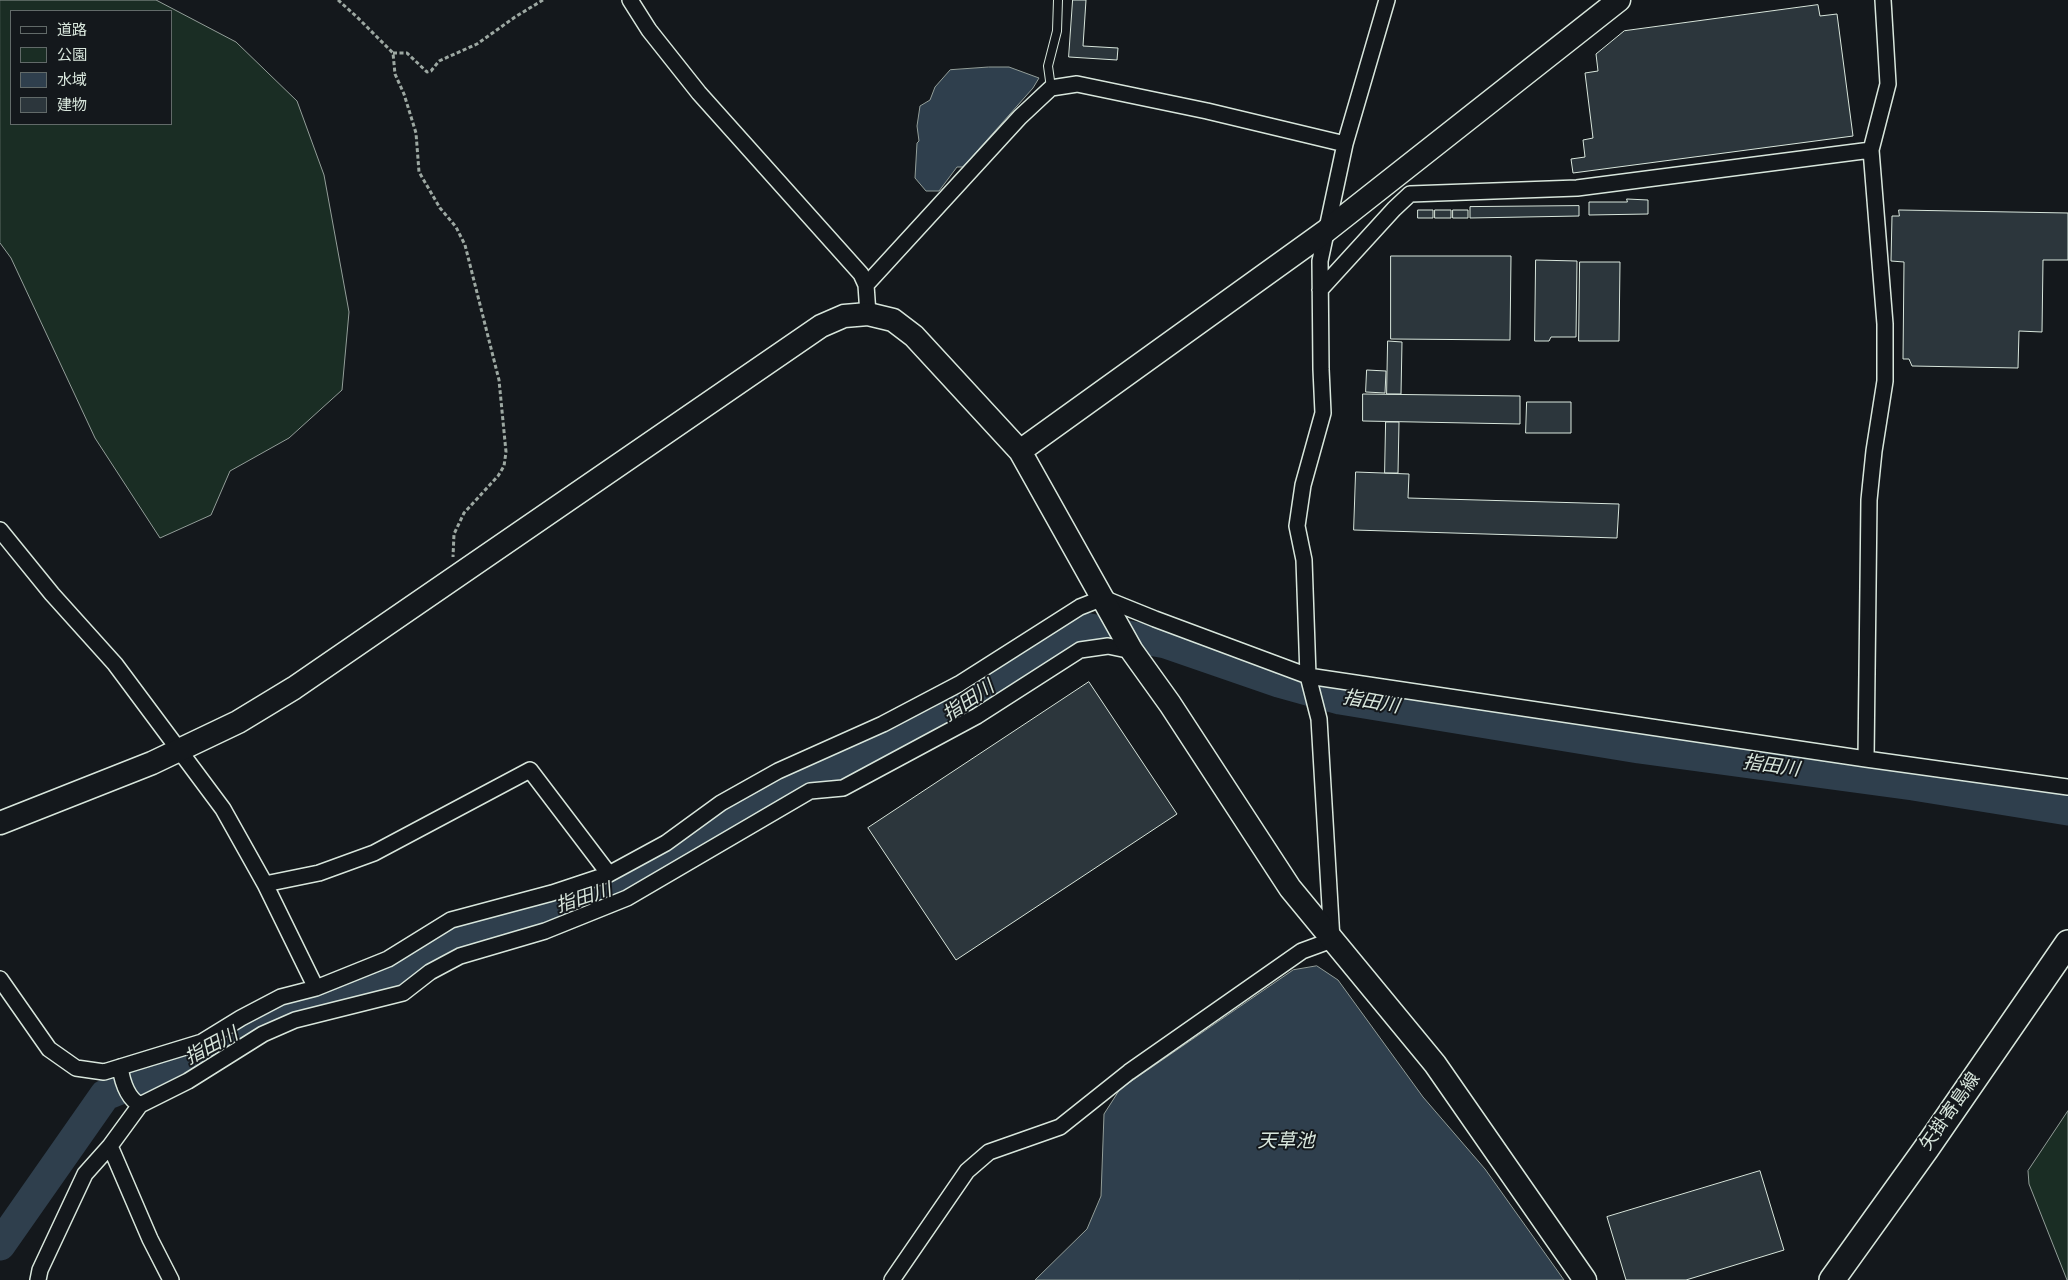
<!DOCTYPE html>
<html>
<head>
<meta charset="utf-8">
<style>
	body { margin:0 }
	#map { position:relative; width:2068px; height:1280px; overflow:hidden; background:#14181c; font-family:"Titillium Web","Noto Sans JP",sans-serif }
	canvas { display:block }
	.legend { position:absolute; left:10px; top:10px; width:162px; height:115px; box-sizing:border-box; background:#14181c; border:1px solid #626a69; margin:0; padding:6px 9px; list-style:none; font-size:15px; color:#d8e6dc }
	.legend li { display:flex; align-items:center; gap:10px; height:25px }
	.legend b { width:25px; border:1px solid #626a69 }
</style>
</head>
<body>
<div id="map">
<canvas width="2068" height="1280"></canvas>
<ul class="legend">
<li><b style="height:6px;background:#14181c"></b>道路</li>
<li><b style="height:14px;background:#1a2d24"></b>公園</li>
<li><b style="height:14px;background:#2f3f4d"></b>水域</li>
<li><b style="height:14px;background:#2c363c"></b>建物</li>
</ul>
</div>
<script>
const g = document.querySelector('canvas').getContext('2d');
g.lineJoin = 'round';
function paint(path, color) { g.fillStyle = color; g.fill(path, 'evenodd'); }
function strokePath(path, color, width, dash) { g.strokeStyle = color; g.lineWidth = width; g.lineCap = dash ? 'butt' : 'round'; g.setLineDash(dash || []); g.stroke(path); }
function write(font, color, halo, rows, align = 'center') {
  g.font = font + ' "Titillium Web","Noto Sans JP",sans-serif'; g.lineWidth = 4; g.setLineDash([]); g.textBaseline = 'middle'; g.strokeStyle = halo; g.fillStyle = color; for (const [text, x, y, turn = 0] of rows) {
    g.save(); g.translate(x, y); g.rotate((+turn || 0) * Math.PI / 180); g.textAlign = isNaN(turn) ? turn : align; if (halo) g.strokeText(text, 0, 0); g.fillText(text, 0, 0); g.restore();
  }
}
const green = new Path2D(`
	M0 0H156L236 42 297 101 324 175 349 312 342 390 289 438 230 471 211 515 160 538 95 438 11 258 0 243ZM171 11V124H11V11Z
	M2068 1111V1280H2067L2029 1184 2028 1171Z`);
paint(green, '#1a2d24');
strokePath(green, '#939e99', 1);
const water = new Path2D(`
	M989 67H1009L1039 78 1033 88 963 167H957L939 191H926L915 178 917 143 919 141 917 126 920 106 930 100 935 87 950 70Z
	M1317 966 1338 980 1423 1097 1485 1169 1564 1280H1035L1087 1229 1101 1196 1104 1114 1120 1089 1293 970Z`);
paint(water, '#2f3f4d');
strokePath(water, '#939e99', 1);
strokePath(new Path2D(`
	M0 1245 105 1095 202 1056 281 1008 395 976 457 934 602 897 681 853 792 783 940 722 1079 627 1166 643 1279 682 1340 699 1639 748 1913 785 2068 810`), '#2f3f4d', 31);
const building = new Path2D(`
	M1073 0H1086L1083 46 1118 48 1117 60 1069 57Z
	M1818 5 1820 16 1837 14 1853 136 1573 173 1571 159 1585 157 1583 140 1593 138 1585 73 1598 71 1596 54 1624 31Z
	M1627 199 1648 200V214L1589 215V202H1627Z
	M1579 206V216L1470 218V207Z
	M1418 210H1433V218H1418Z
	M1435 210H1451V218H1435Z
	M1453 210H1468V218H1453Z
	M1899 210 2068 213V260H2043L2042 332 2019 331 2018 368 1912 366 1909 359H1903L1904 262 1891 261 1892 216H1899Z
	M1391 256H1511L1510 340 1391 339Z
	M1536 260 1577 261 1576 337H1551L1549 341H1535Z
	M1580 262H1620L1619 341H1579Z
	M1388 341 1402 342 1401 394H1387Z
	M1367 370 1386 371 1385 393 1366 392Z
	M1363 394 1520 396V424L1363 421Z
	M1527 402H1571V433H1526Z
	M1386 422H1399L1398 473H1385Z
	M1356 472 1409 474 1408 498 1619 504 1617 538 1354 530Z
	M1089 682 1177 814 956 960 868 828Z
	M1760 1171 1784 1250 1686 1280H1626L1607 1217Z`);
paint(building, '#2c363c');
strokePath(building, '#d8e6dc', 1);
const lane = new Path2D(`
	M1051 88 1048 66 1057 31 1058 0`);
const street = new Path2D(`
	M630 0 649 30 699 93 861 274 866 285 868 314
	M866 285 1020 117 1051 88 1077 84 1207 111 1345 144
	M1320 290 1394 209 1410 194 1577 188 1871 150
	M0 530 52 594 115 664 223 809 265 884 316 988
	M1866 759 1869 500 1874 451 1885 381V324L1871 150 1888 84 1883 0
	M265 884 319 873 374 853 530 770 609 874
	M0 979 49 1049 76 1068 104 1072 202 1042 241 1018 281 997 316 988 388 959 451 920 552 893 609 874 666 843 721 803 778 771 883 724 959 684 1080 607 1103 598 1155 619 1308 676 1866 759 2068 787
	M120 1067C122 1080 127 1098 140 1105
	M110 1146 150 1239 171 1280
	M38 1280 40 1270 85 1174 110 1146 140 1105 188 1081 263 1034 295 1020 403 993 430 972 460 956 545 931 627 898 810 791 843 788 977 716 1080 650 1108 646 1132 651
	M892 1280 967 1171 989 1152 1060 1127 1129 1072 1302 951 1332 940 1319 719 1308 676 1304 560 1297 526 1303 485 1323 413 1321 369 1320 261 1345 144 1387 0`);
const secondary = new Path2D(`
	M1020 451 1326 231 1619 0
	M0 823 152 763 238 722 294 688 821 326 844 316 868 314 893 320 914 336 1020 451 1132 651 1170 704 1290 888 1435 1064 1585 1280`);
const primary = new Path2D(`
	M1832 1280 1926 1149 2068 943`);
strokePath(lane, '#d8e6dc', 10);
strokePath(street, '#d8e6dc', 18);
strokePath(secondary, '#d8e6dc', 25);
strokePath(primary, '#d8e6dc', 28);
strokePath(new Path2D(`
	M338 0 357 17 393 53 395 74 404 94 416 133 419 172 440 208 456 227 465 245 499 380 506 452 504 466 498 476 464 513 454 534 453 557
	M393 53H407L427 72 431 71 439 61 477 44 515 17 543 0`), '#9da8a2', 3, [4, 2.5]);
strokePath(lane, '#14181c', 8);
strokePath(street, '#14181c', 15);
strokePath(secondary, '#14181c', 22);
strokePath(primary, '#14181c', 25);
write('18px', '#d8e6dc', '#14181c', [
	["矢掛寄島線",1951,1112,-55]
]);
write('italic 19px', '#d8e6dc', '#14181c', [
	["指田川",969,702,-34],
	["指田川",1371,703,10],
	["指田川",1771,767,8],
	["指田川",584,899,-18],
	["指田川",212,1047,-28],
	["天草池",1286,1142]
]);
</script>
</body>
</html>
